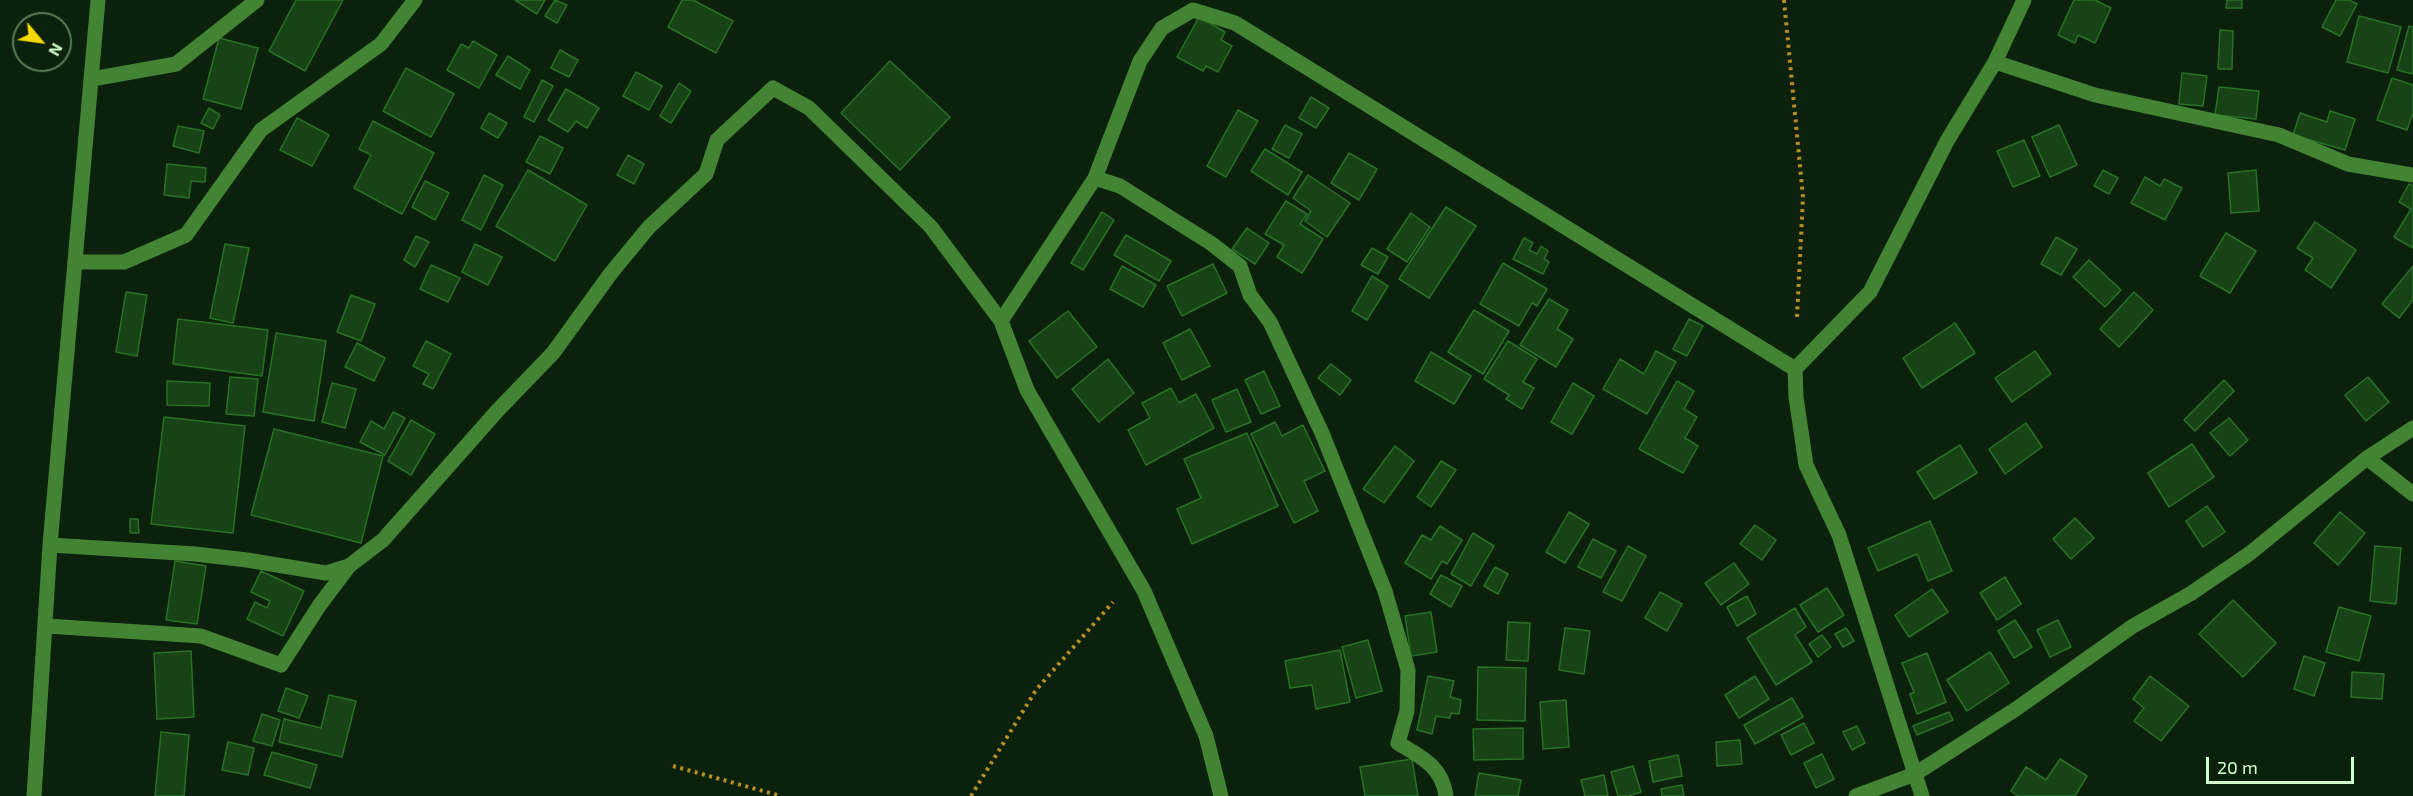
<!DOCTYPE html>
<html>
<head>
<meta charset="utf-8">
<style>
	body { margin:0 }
	#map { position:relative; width:2413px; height:796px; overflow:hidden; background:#0c210c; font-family:"Exo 2",sans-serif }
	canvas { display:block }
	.north { position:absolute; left:12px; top:12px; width:60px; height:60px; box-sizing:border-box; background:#0c210c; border:2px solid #5b7a58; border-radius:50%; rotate:119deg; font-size:16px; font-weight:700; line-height:24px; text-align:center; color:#d1ffcb }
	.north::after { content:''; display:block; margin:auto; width:21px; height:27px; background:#f6d900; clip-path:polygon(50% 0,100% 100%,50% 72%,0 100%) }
	.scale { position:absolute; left:2206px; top:757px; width:148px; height:27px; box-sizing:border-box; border:3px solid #d1ffcb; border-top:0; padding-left:8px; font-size:18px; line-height:21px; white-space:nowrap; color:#d1ffcb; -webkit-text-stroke:4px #0c210c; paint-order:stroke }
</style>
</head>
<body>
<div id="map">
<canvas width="2413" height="796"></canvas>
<div class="north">N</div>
<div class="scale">20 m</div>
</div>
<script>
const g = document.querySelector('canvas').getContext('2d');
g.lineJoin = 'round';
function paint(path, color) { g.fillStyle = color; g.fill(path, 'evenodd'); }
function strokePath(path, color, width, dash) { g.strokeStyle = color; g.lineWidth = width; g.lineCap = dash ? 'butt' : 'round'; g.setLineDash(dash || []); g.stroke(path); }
const building = new Path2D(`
	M296 0H343L305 71 269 51Z
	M515 0H545L537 14Z
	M555 0 567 5 557 23 545 16Z
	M682 0H693L733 21 716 53 668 27Z
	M2074 0H2095L2111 8 2095 43 2078 35 2075 43 2058 35Z
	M2227 0H2242V8H2226Z
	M2336 0H2349L2357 4 2340 36 2322 27Z
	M2359 16 2401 27 2388 73 2347 62Z
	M1199 17 1225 32 1221 40 1232 46 1218 72 1206 66 1203 71 1177 57Z
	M2409 26 2413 27V74L2397 70Z
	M2220 30 2233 31 2232 69H2218Z
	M219 38 258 48 241 109 203 99Z
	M473 41 497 55 479 88 447 70 461 44 469 48Z
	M560 50 578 60 569 77 551 68Z
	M508 56 530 70 520 89 496 75Z
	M890 61 950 117 900 170 841 113Z
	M406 68 454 94 431 137 383 111Z
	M636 72 662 86 649 110 623 96Z
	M2182 73 2207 76 2203 106 2179 104Z
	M2392 78 2413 85V113L2407 130 2377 120Z
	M542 80 553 86 534 122 524 117Z
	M679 83 691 91 671 123 660 116Z
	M2219 87 2259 91 2256 119 2215 115Z
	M566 89 599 108 587 128 576 121 568 132 548 120Z
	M1311 97 1329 108 1316 128 1299 118Z
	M209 108 220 115 213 129 201 123Z
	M1238 110 1258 121 1226 177 1207 166Z
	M2330 111 2355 119 2345 150 2293 135 2300 113 2327 122Z
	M489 113 507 123 498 138 481 128Z
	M297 118 329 135 312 166 280 150Z
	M373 121 434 153 402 214 354 188 371 155 359 149Z
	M1285 125 1302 134 1289 158 1272 149Z
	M2059 125 2077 165 2050 177 2032 137Z
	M178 126 204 131 199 153 173 146Z
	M540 136 563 148 550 174 526 162Z
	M2024 140 2040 176 2013 187 1997 151Z
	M1265 149 1302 172 1288 195 1251 171Z
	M1349 153 1377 169 1359 200 1331 183Z
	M628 155 644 164 634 184 617 175Z
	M167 164 206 168 205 182 191 181 189 198 164 195Z
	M528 170 587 205 555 261 496 226Z
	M2103 170 2118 178 2109 194 2094 186Z
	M2256 170 2259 211 2231 213 2228 173Z
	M484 175 503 185 481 230 462 220Z
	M1308 175 1350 203 1327 237 1305 221 1311 211 1293 198Z
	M2145 177 2160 186 2164 179 2182 188 2165 220 2131 203Z
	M425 181 449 193 435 220 412 207Z
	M2409 184 2413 186V248L2394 237 2411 209 2399 202Z
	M1286 201 1307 214 1300 224 1323 239 1302 273 1277 257 1284 245 1265 234Z
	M1446 207 1476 226 1429 298 1399 279Z
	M1102 212 1114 220 1083 270 1071 263Z
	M1411 213 1430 227 1407 262 1387 249Z
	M2315 222 2356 250 2331 288 2305 270 2313 258 2297 248Z
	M1247 228 1269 243 1255 264 1232 249Z
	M2226 233 2256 251 2230 293 2200 276Z
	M1126 235 1171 261 1159 281 1114 255Z
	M416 236 429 242 415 267 404 260Z
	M2056 237 2077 249 2061 275 2041 264Z
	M1524 238 1533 243 1529 250 1537 254 1541 246 1548 251 1544 259 1549 262 1543 274 1513 259Z
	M225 244 249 248 233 323 210 318Z
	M475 244 502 257 488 285 462 272Z
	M1372 248 1388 257 1378 274 1361 265Z
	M2089 260 2121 290 2105 307 2073 277Z
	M1503 263 1547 289 1537 306 1532 303 1519 326 1480 304Z
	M1213 264 1227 293 1182 316 1167 286Z
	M431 265 460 278 448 302 420 289Z
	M1122 266 1156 285 1143 307 1110 289Z
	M2413 266V300L2399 318 2382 304Z
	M1372 276 1388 286 1367 320 1352 311Z
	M126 292 147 295 137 356 116 352Z
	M2134 292 2153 310 2119 347 2100 329Z
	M351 295 375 304 361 341 337 332Z
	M1549 299 1568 310 1557 329 1573 339 1556 367 1520 345Z
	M1474 310 1509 331 1483 374 1448 352Z
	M1068 311 1097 347 1057 378 1029 341Z
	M178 319 268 330 262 376 173 364Z
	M1689 319 1703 326 1687 356 1673 349Z
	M1955 323 1975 353 1922 388 1903 358Z
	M1190 329 1210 366 1182 380 1163 343Z
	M276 333 326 341 314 421 263 412Z
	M426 341 451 354 433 389 423 384 429 374 413 366Z
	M1508 341 1537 359 1523 382 1534 388 1522 409 1506 399 1509 395 1484 379Z
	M357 343 385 358 374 381 345 367Z
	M1656 351 1676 362 1647 414 1603 389 1620 359 1644 374Z
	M2035 351 2051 374 2012 402 1995 378Z
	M1431 352 1471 376 1454 404 1415 381Z
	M1108 359 1134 393 1099 422 1072 389Z
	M1331 364 1351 380 1340 395 1318 378Z
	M1264 371 1280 406 1261 414 1245 380Z
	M230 377 258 379 254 416 226 414Z
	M2368 377 2389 402 2366 421 2345 395Z
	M2224 380 2234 391 2195 431 2184 420Z
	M167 381 210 383 209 406 167 405Z
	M1677 381 1694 391 1684 409 1697 417 1685 438 1698 446 1683 473 1639 449Z
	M332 383 356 389 345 428 322 422Z
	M1573 383 1594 396 1572 434 1551 422Z
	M1171 388 1179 403 1196 394 1214 428 1146 465 1128 430 1150 418 1142 403Z
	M1237 389 1251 422 1226 432 1212 400Z
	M393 412 405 418 385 455 360 442 371 421 384 429Z
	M164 417 245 426 233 533 151 524Z
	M2229 418 2248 440 2230 456 2210 433Z
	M411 420 435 434 411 475 388 461Z
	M1275 422 1282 436 1303 425 1325 471 1304 481 1318 511 1294 523 1251 434Z
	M2026 423 2042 447 2005 474 1989 449Z
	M274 429 383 456 361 543 251 515Z
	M1247 433 1278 506 1192 544 1177 509 1201 498 1184 459Z
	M2192 444 2214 477 2169 507 2148 473Z
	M1960 445 1977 473 1934 499 1917 472Z
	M1395 446 1414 461 1384 503 1363 489Z
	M1441 461 1456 470 1431 507 1417 497Z
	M2207 506 2225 532 2203 547 2186 521Z
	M1569 512 1589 524 1565 563 1546 552Z
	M2340 512 2365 533 2338 565 2314 543Z
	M2075 518 2094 538 2071 559 2053 539Z
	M130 519H138L139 533H130Z
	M1930 521 1952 571 1928 581 1917 554 1878 571 1868 548Z
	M1755 525 1776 540 1762 560 1740 544Z
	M1440 526 1462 540 1447 564 1442 561 1431 579 1405 563 1422 535 1431 540Z
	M1473 533 1494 546 1471 586 1451 574Z
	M1593 539 1616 551 1601 578 1578 567Z
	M1628 546 1646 556 1622 601 1603 592Z
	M2375 546 2401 548 2396 604 2370 601Z
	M175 561 206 566 197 624 166 620Z
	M1734 563 1749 584 1721 605 1705 583Z
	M1495 567 1508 574 1498 594 1484 586Z
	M261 571 304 591 283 636 247 619 255 602 267 608 270 601 251 592Z
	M1441 575 1462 586 1451 607 1430 594Z
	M2005 577 2021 604 1997 620 1980 593Z
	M1827 588 1844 615 1818 632 1800 605Z
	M1932 589 1948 612 1909 637 1895 615Z
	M1660 592 1682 604 1667 631 1645 618Z
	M1747 596 1756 614 1737 626 1727 607Z
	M2233 600 2276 643 2243 677 2199 634Z
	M2339 607 2371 616 2359 661 2326 652Z
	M1795 608 1806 627 1795 635 1812 662 1776 685 1747 638Z
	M1431 612 1437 652 1411 656 1405 616Z
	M2015 620 2032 647 2014 658 1998 631Z
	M2058 620 2071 647 2050 657 2037 630Z
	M1508 622 1530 623 1528 661 1506 660Z
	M1565 628 1590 631 1584 674 1559 670Z
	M1846 628 1854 641 1843 647 1835 634Z
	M1822 635 1831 647 1818 657 1809 644Z
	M1368 640 1382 691 1356 698 1342 647Z
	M1340 650 1350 702 1316 709 1312 685 1290 688 1285 661Z
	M191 651 194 717 157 719 154 653Z
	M1990 652 2009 683 1967 711 1947 680Z
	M1927 653 1946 702 1917 714 1910 694 1914 692 1902 663Z
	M2304 656 2325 663 2314 696 2294 689Z
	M1478 667 1526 668 1525 721 1477 720Z
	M2352 672 2384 674 2382 699 2351 697Z
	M1428 676 1454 681 1450 697 1461 700 1459 714 1451 713 1450 718 1436 716 1432 734 1417 730Z
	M1755 676 1769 699 1739 718 1725 695Z
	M2150 676 2189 706 2161 741 2134 721 2144 708 2133 699Z
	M286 688 308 696 299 718 278 711Z
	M329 695 356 701 342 757 279 742 284 719 321 728Z
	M1792 698 1803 717 1755 744 1744 725Z
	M1566 700 1569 747 1543 749 1540 702Z
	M1949 712 1953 720 1917 735 1913 726Z
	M262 714 280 720 272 746 253 741Z
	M1804 723 1814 743 1791 755 1781 735Z
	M1857 726 1865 743 1852 750 1843 732Z
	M1523 728V759L1474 760 1473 729Z
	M161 732 189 735 184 796H155Z
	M1740 740 1742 764 1717 766 1716 742Z
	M228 742 254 748 248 775 222 770Z
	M272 752 317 765 310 788 264 775Z
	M1822 754 1834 779 1816 788 1804 763Z
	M1678 755 1682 776 1653 782 1649 761Z
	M1412 759 1418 796H1365L1360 767Z
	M2060 759 2087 776 2075 796H2018L2011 791 2026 767 2046 780Z
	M1633 766 1641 792 1628 796H1618L1611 772Z
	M1479 773 1521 780 1518 796H1475Z
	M1604 775 1608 796H1585L1581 780Z
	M1682 785 1684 796H1662L1661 789Z`);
paint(building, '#174316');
strokePath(building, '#297027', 1.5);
strokePath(new Path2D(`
	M1784 0 1803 197 1797 317
	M673 766 781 796
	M971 796 1036 690 1113 602`), '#b88f26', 4, [3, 4.5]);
strokePath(new Path2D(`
	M1995 62 2095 95 2279 135 2348 164 2413 175
	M92 79 176 64 257 0
	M1095 178 1120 186 1212 244 1240 266 1250 295 1270 322 1322 433 1385 591 1408 670 1407 711 1398 743C1421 757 1442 766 1446 796
	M75 262H124L186 235 261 130 381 44 415 0
	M1001 321 1095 178 1140 61 1162 28 1193 10 1235 23 1795 369
	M2367 458 2413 494
	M50 545 195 554 247 560 326 573 349 566 383 540 498 410 553 353 611 273 649 227 706 174 717 140 773 88 809 108 931 227 1001 321 1027 390 1144 591 1206 736 1221 796
	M47 626 201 636 281 665 319 606 349 566
	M34 796 50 545 98 0
	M1856 796 1915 774 2016 709 2133 626 2190 594 2249 554 2367 458 2413 428
	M1922 796 1839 535 1806 465 1796 397 1795 369 1870 292 1947 141 1995 62 2024 0`), '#428334', 15);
</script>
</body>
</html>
